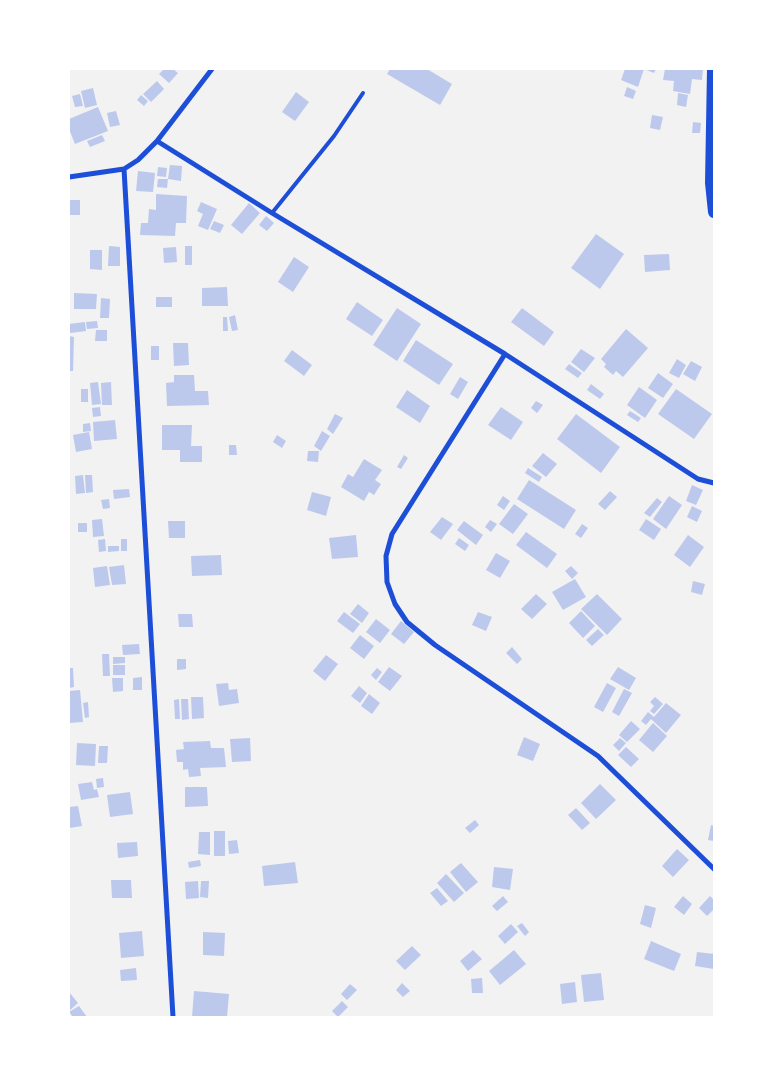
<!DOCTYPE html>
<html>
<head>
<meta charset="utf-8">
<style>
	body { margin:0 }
	#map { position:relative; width:783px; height:1086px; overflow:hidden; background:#f2f2f2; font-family:"Archivo Narrow",sans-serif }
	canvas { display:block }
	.frame { position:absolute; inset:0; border:70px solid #fff; pointer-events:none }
</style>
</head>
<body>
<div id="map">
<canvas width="783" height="1086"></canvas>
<div class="frame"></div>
</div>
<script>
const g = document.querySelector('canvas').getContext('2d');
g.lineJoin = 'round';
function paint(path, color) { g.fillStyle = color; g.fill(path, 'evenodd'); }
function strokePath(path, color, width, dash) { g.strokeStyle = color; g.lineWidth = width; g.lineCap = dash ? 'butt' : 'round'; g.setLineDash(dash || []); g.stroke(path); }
paint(new Path2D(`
	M164 69H173L178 73 169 83 159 74Z
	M390 69H427L452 84 440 105 387 74Z
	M625 69H656L654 73 644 69 638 87 621 80Z
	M665 69H703L702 80 692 79 690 94 673 91 674 81 663 80Z
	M157 81 164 89 151 102 143 94Z
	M627 87 636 91 633 99 624 96Z
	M93 88 97 105 85 108 81 91Z
	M296 92 309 102 295 121 282 112Z
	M678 93 688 95 686 107 677 105Z
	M80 94 83 106 75 107 72 96Z
	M141 95 148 101 144 106 137 100Z
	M98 107 108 131 75 144 69 129V119Z
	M116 111 120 125 110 127 107 113Z
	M652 115 663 117 660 130 650 128Z
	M693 122 701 123 700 133H692Z
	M102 135 105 141 90 147 87 141Z
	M170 165 182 166 181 181 168 179Z
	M158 167 167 168 166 177 157 176Z
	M138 171 155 173 153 192 136 191Z
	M158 179H168L167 188 157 187Z
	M156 194 187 196 186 223H176L175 236 140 235 141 223H148L149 209 156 210Z
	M69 200H80V215H69Z
	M201 202 217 209 208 230 198 226 203 214 197 211Z
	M249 203 260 213 242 234 231 225Z
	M266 216 274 223 267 231 259 225Z
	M214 221 224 225 220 233 210 229Z
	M596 234 624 254 600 289 571 268Z
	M109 246 120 247V266H108Z
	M185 246H192V265H185Z
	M176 247 177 262 164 263 163 248Z
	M90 250H102V270L90 269Z
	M669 254 670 270 645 272 644 255Z
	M294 257 309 267 293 292 278 282Z
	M227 287 228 306H202V288Z
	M74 293 97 294 96 309H74Z
	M156 297H172V307H156Z
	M101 298 110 299 109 318H100Z
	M357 302 383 320 372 336 346 319Z
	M397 308 421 324 397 361 373 345Z
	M522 308 554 332 544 346 511 322Z
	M235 315 238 330 232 331 229 317Z
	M223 317H227L228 331H223Z
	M97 321 98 328 87 329 86 322Z
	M85 322 86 331 70 333 69 324Z
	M626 329 648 348 623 377 616 371 613 375 604 367 606 364 601 359Z
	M96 330H107V341H95Z
	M69 336 74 337 73 371H69Z
	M416 340 453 364 439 385 403 361Z
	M173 343H188L189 365 174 366Z
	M151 346H159V360H151Z
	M581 349 595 358 584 372 571 362Z
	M292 350 312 365 304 376 284 361Z
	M677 359 686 365 679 378 669 373Z
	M691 361 702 367 695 381 683 374Z
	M569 364 582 373 578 378 565 369Z
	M658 373 673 384 663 398 648 388Z
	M174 375H194L195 391H208L209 405 167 406 166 383 174 382Z
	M460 377 468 382 458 399 450 394Z
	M98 382 101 404 92 405 90 383Z
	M111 382 112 405H102L101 383Z
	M591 384 604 394 600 399 587 390Z
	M639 387 657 400 645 418 627 405Z
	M81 389H88V402H81Z
	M676 389 712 414 694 439 658 414Z
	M407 390 430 406 420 423 396 407Z
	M536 401 543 405 537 413 531 408Z
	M100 407 101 416 93 417 92 408Z
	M501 407 523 422 511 440 488 425Z
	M630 411 641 418 638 422 627 415Z
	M335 414 343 418 333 434 327 429Z
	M576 414 620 447 601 473 557 439Z
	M115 420 117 439 94 441 93 422Z
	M90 423 91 431 83 432V424Z
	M162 425H192L191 446H202V462H180V450H162Z
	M322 431 330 436 321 451 314 446Z
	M89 432 92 449 76 452 73 435Z
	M277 435 286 441 282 448 273 442Z
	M229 445H236L237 455H229Z
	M308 451H319L318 462 307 461Z
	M543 453 557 464 546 477 532 466Z
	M404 455 408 458 401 469 397 467Z
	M364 459 382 470 375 480 381 484 374 495 369 492 364 501 341 487 348 474 353 477Z
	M528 468 542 477 539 482 525 473Z
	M83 475 85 493 76 494 75 476Z
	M85 475H92L93 492 86 493Z
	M529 480 576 510 564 529 517 499Z
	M692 485 703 490 696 505 686 501Z
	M129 489 130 497 114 499 113 490Z
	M610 491 617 497 605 510 598 504Z
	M312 492 331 497 326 516 307 510Z
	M503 496 510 501 504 510 497 505Z
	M669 496 682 505 666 529 653 519Z
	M657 498 662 502 650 517 644 513Z
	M109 499 110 508 103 509 101 500Z
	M514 504 528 514 513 534 499 524Z
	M692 506 702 511 697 522 687 517Z
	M442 517 453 524 441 540 430 532Z
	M102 519 104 536 93 537 92 520Z
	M646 519 661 529 654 540 639 530Z
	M490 520 497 524 491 532 485 527Z
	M168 521H185V538H169Z
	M464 521 483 535 476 545 457 530Z
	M78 523H87V532H78Z
	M582 524 588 528 581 538 575 534Z
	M526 532 557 554 547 568 516 545Z
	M356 535 358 557 332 559 329 538Z
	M688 535 704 547 690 567 674 555Z
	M459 538 469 545 465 551 455 544Z
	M105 539 106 551 99 552 98 540Z
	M121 539H127V551H121Z
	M108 546H119V551L108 552Z
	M496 553 510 561 500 578 486 570Z
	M221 555 222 575 192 576 191 556Z
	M124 565 126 584 112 585 109 567Z
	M107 566 110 585 95 587 93 568Z
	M571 566 578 573 572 579 565 571Z
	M575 579 586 597 563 610 552 592Z
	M693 581 705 584 702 595 691 592Z
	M536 594 547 604 532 619 521 609Z
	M597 594 622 619 607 635 581 609Z
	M358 604 369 613 362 623 350 614Z
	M581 611 595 626 583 638 569 623Z
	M344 612 360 624 353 633 337 621Z
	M478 612 492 617 486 631 472 625Z
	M178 614H192L193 627H179Z
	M376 619 390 630 380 643 366 632Z
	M401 621 414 632 404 644 391 634Z
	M598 629 604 635 592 646 586 640Z
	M360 635 374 646 364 659 350 648Z
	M139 644 140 654 123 655 122 645Z
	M512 647 522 659 517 664 506 653Z
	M102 654H109L110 676H103Z
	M326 655 338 664 325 681 313 671Z
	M113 657H125V663L113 664Z
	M177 659H186V669L177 670Z
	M113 665H125V675H113Z
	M389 667 402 676 390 691 378 682Z
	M618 667 636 678 629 690 610 679Z
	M69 668H73L74 687 69 688Z
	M377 668 382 672 376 680 371 675Z
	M142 677V690H133V678Z
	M112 678H123V691L113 692Z
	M228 683 229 690 237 689 239 703 219 706 216 684Z
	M607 683 616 688 603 712 594 707Z
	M359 686 367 693 360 703 351 696Z
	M624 689 632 693 619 716 612 712Z
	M80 690 83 722 69 723V691Z
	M369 694 380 703 372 714 361 706Z
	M191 697H203L204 718 192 719Z
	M655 697 663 704 654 714 650 711 654 706 650 702Z
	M179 699 180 719H175L174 700Z
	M181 699H188L189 719 182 720Z
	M88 702 89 717 85 718 83 703Z
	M666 703 681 715 666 733 651 719 646 725 641 721 648 712 654 717Z
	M631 721 640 729 627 742 619 735Z
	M653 723 667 736 653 752 639 740Z
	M524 737 540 744 533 761 517 755Z
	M250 738 251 761 232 762 230 739Z
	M620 738 626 743 619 751 613 745Z
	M210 741 211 748H224L226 767 200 768 201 776 189 777 188 769 183 770V762H177L176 750 184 749 183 742Z
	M77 743 96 744 95 766 76 765Z
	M99 746H108L107 763H98Z
	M626 747 639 759 631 767 618 755Z
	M103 778 104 787 97 788 96 779Z
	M92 782 94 790 97 789 99 797 81 800 78 784Z
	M600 784 616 800 596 819 581 803Z
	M185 787H207L208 806 185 807Z
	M130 792 133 814 110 817 107 795Z
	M78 806 82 826 69 828V807Z
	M576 808 590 823 582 830 568 815Z
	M475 820 479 825 470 833 465 828Z
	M711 825 714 826V841L708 840Z
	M214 831H225V856H214Z
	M199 832H210V855L198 854Z
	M237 840 239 853 229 854 228 841Z
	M137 842 138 856 118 858 117 843Z
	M677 849 689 860 673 877 662 866Z
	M200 860 201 866 189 868 188 862Z
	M295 862 298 883 264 886 262 866Z
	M461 863 478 882 466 892 450 872Z
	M494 867 513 869 510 890 492 887Z
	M446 874 464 893 454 902 437 883Z
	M111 880H131L132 898H112Z
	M198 881 199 898 186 899 185 882Z
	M201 881H209L208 898 200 897Z
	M437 888 448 901 441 906 430 893Z
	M503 896 508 902 497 911 492 906Z
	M683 896 692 904 684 915 674 907Z
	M710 896 714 900V909L707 916 699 908Z
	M645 905 656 908 651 928 640 924Z
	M522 923 529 932 525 936 517 926Z
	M511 924 518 932 505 944 498 936Z
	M142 931 144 956 121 958 119 933Z
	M203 932 225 933 224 956 203 955Z
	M651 941 681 954 674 971 644 959Z
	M412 946 421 955 405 970 396 961Z
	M473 950 482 959 468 971 460 961Z
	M514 950 526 964 500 985 489 971Z
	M697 952 714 954V969L695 966Z
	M136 968 137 980 121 981 120 970Z
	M601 973 604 1000 584 1002 581 975Z
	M482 978 483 993H472L471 979Z
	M575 982 577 1002 562 1004 560 984Z
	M402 983 410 991 403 997 396 990Z
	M350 984 357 990 347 1000 341 994Z
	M194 991 229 994 227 1017H192Z
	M69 992 78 1003 69 1011Z
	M342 1001 348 1007 338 1017 332 1011Z
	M79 1006 87 1017H73L69 1012Z`), '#bdc9ec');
strokePath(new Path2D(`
	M272 213 334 136 363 93`), '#1d4ed8', 4);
strokePath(new Path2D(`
	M157 141 272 213 505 354 698 479 714 483
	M124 169 173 1017
	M69 177 124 169 138 160 157 141 212 69
	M505 354 392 534 386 556 387 582 395 604 407 622 435 645 598 756 714 869`), '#1d4ed8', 5);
strokePath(new Path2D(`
	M713 69 711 183 714 212`), '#1d4ed8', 12);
</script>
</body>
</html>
